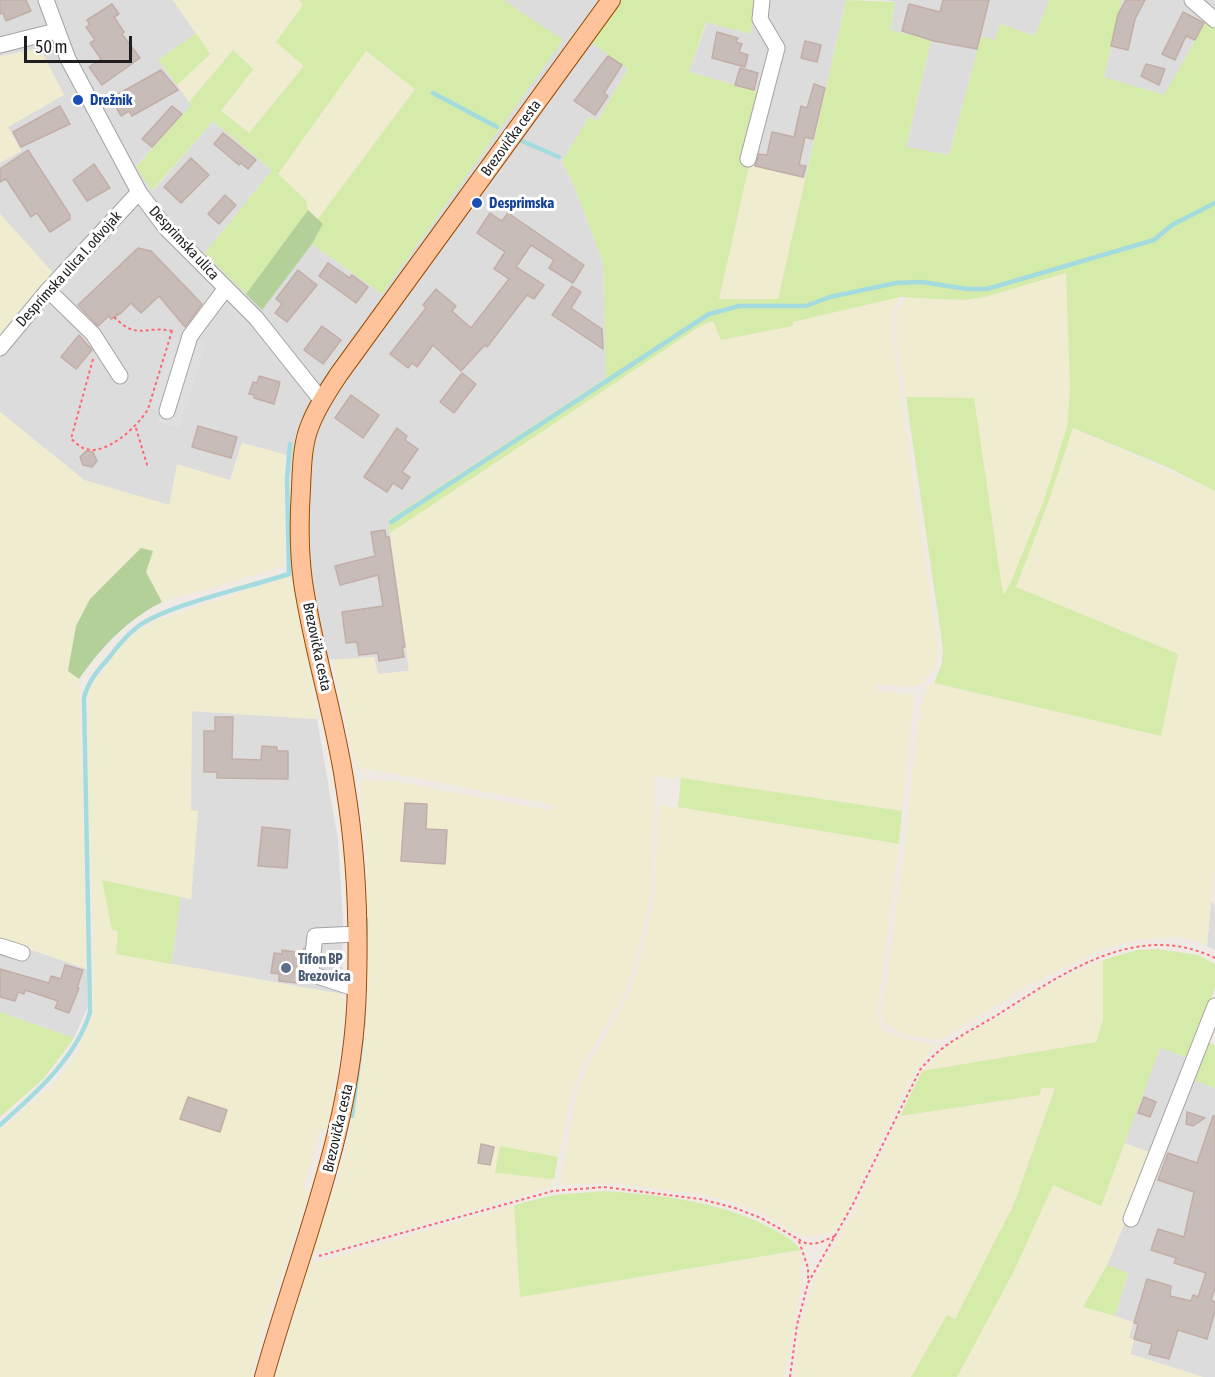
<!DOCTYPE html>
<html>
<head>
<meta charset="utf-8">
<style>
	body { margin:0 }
	#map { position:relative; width:1215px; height:1377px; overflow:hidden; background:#f0eae5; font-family:"Asap Condensed",sans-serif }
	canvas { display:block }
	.scale { position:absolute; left:24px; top:36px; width:108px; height:27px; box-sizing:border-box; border:3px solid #1f1f1f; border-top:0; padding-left:8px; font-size:18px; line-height:21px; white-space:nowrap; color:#1f1f1f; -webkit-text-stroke:4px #fff; paint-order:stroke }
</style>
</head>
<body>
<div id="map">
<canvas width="1215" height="1377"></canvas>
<div class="scale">50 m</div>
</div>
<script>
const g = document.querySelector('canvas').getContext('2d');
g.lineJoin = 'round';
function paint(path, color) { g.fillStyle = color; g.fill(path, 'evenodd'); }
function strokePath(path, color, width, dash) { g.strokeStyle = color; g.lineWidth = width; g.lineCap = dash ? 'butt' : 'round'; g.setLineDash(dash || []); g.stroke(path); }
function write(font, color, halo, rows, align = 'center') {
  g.font = font + ' "Asap Condensed",sans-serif'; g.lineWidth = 6; g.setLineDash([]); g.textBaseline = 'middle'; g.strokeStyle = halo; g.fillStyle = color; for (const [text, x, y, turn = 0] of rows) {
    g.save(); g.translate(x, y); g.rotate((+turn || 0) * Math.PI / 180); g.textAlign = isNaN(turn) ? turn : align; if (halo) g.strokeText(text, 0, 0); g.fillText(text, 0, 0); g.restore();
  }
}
paint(new Path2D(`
	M0 0H173L196 33 158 60 192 105 136 166 153 191 213 121 272 170 205 253 262 309 312 244 382 294 562 41 503 0H622L591 42 628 68 597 122 589 118 562 161 575 188 603 263 606 378 388 520 409 671 378 674 374 657 309 661 291 576 290 456 242 443 230 480 169 505 84 480 0 412V358L63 284 0 214V163L21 151 8 127 36 49 0 56Z
	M756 0H846L805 179 749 165 761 92 689 72 707 22 750 34Z
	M885 0H1049L1035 36 1000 24 995 41 981 37 949 155 906 148 931 40 890 30 895 2Z
	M1122 0H1215V28L1205 21 1165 95 1104 78Z
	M191 711 317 719 338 840 343 922 342 994 171 964 181 897 191 899 198 811H191Z
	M1211 902 1215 905V950L1207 946Z
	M0 939 87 969V1008L74 1038 0 1012Z
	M1160 1047 1191 1059 1184 1076 1215 1088V1377H1203L1130 1354 1134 1340 1129 1338 1133 1323 1115 1316 1128 1273 1107 1265 1154 1154 1124 1143Z`), '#dddcdc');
paint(new Path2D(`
	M173 0H243L242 2 246 0H299L303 5 304 66 249 133 221 111 252 69 232 50 189 102 177 85 209 53Z
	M36 49 42 52 64 95 8 127 21 151 0 163V56Z
	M365 51 415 88 318 219 308 210 306 200 277 175Z
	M749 165 805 179 778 299H719Z
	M0 214 53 273 0 336Z
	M1066 273 1070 389 1067 427 1044 500 1010 584 1002 596 974 398 906 397 897 341V312L906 297 963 300 985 297Z
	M900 297 893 312V342L938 649 936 666 920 685 911 687 877 684 878 691 914 695 902 811 655 776 651 892 638 952 623 997 583 1065 572 1092 558 1157 500 1146 496 1173 554 1179 553 1187 326 1252H312L339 1177 354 1117 364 1048 369 984 366 881 368 873 359 780 394 781 553 811 552 805 392 773 356 768 333 660 374 657 378 674 409 671 390 533 702 325 713 321 721 340 793 326V322Z
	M0 412 84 480 169 505 177 464 230 480 242 443 284 454V566L162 602 146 572 68 670 79 679 87 969 0 939Z
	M1073 428 1215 491V866L1207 946 1189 939 1172 937 1136 940 1102 950 1033 983 945 1037 937 1040 907 1035 885 1024 882 1013 904 853 920 706 928 686 934 683 1161 736 1178 654 1015 587 1048 503Z
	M291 576 309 661 317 719 192 711 191 810 198 811 191 899 102 880 113 930H118L116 954 342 994 345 999 342 1036 328 1128 319 1132 303 1189 309 1193 262 1333 251 1377H0V1130L45 1091H49L77 1053 93 1012 94 962 88 778 89 689 122 645 139 630 156 620Z
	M659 804 899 844 877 1013 881 1027 887 1032 910 1040 936 1045 913 1075 843 1219 835 1230 826 1235 802 1236 758 1212 730 1201 697 1194 612 1183 560 1185 576 1097 586 1069 627 999 642 953 655 892Z
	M1103 960V1020L1096 1042 922 1071 947 1045 1000 1017 1050 984Z
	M1055 1087 1014 1204 986 1260 955 1319 947 1316 911 1377H794L800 1324 818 1273 857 1207 900 1116 1040 1095 1041 1088Z
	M1124 1143 1154 1154 1107 1265 1083 1306 1133 1322 1129 1338 1134 1340 1130 1354 1203 1377H957L1014 1271 1053 1185 1101 1206Z
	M514 1205 520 1296 800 1250 802 1284 784 1377H276L311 1262 323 1261Z`), '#efeccf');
paint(new Path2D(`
	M299 0H503L563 40 382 294 312 244 323 224 318 219 415 89 366 51 278 174 306 200 308 210 246 294 205 253 272 170 213 121 152 191 136 167 191 105 189 102 233 50 253 69 221 111 249 133 304 66 276 42 303 5Z
	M622 0H756L750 34 706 22 689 72 761 92 749 165 719 299H778L846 0 895 2 890 30 931 40 906 147 949 155 981 37 995 40 1000 24 1035 36 1049 0H1122L1104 77 1164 95 1206 21 1215 28V491L1167 467 1073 428 1048 503 1016 587 1178 654 1161 736 934 683 942 663 943 649 906 397 974 398 1003 595 1010 584 1044 500 1067 427 1070 389 1066 273 985 297 963 300 900 297 793 322V326L721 340 713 321 702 325 390 533 388 520 606 378 603 263 575 188 562 161 589 117 597 121 628 69 591 42Z
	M196 33 210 54 177 85 158 60Z
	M681 778 902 811 899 844 678 807Z
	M102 880 181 897 171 964 116 954 118 931 112 930Z
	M1157 949 1198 955 1215 964V987L1191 1059 1160 1048 1101 1206 1053 1185 1014 1271 957 1377H911L947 1315 955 1319 1014 1204 1055 1088H1041L1040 1095 900 1116 922 1071 1096 1042 1103 1020V960L1137 950Z
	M0 1012 74 1038 44 1078 0 1117Z
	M1207 1042 1215 1045V1088L1193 1080Z
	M500 1146 558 1157 554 1179 495 1173Z
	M604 1191C663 1195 723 1202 775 1230 784 1236 795 1240 800 1250L520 1297 514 1205 554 1195Z
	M1107 1265 1128 1273 1115 1316 1083 1307Z`), '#d5eba9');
paint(new Path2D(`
	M308 210 323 224 312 244 262 310 246 294Z
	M141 548 153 551 146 572 162 602C127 620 102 646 79 679L68 671 76 626 90 599Z`), '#b2d098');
paint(new Path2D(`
	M173 334 206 343 180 428 157 422 160 412 150 408Z`), '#dfdfdf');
strokePath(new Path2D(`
	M433 93 497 127
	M522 141 559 157
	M391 522 709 314 739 306H806L830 297 896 283 922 282 967 289H987L1154 240 1172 225 1215 203
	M363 1027 366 919
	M352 1116 362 1039
	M0 1125C34 1095 77 1057 90 1012L84 698C88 682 97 671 108 659 116 648 125 637 136 628 165 605 250 587 289 574L287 479 290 444`), '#a4dbdf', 4.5);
const building = new Path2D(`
	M0 0H26L31 11 6 21 3 13 0 14Z
	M943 0H989L977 49 934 41 902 31 909 4 940 12Z
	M1126 0H1145L1135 19 1128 50 1111 46 1118 14Z
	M112 4 119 14 114 17 124 32 122 34 140 58 102 85 89 67 101 59 90 43 95 40 86 27 90 25 87 20Z
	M1183 12 1204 23 1195 40 1186 36 1175 60 1162 54Z
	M717 32 738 38 736 42 742 44 739 52 748 55 745 67 712 58Z
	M805 41 821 45 817 62 801 58Z
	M608 56 622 65 604 93 608 96 595 115 574 101Z
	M1146 64 1165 69 1159 85 1141 76Z
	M740 68 758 73 754 90 735 85Z
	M161 70 178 90 132 116 129 111 121 116 111 98Z
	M814 84 825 88 813 139 805 137 799 165 806 166 803 177 755 166 759 154 767 155 772 132 794 137 801 106 807 108Z
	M60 106 70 124 21 147 13 132Z
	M172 106 182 114 152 147 142 139Z
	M223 133 256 160 248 169 241 163 239 165 214 144Z
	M28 150 70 215V219L50 232 37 213 31 217 6 179 0 182V169Z
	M191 158 209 175 181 203 164 187Z
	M94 164 110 188 87 201 73 180Z
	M225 195 236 205 219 224 208 214Z
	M490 213 502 221 508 213 584 265 573 283 549 268 554 260 531 245 516 267 544 285 534 299 527 295 487 347 485 345 461 371 433 345 417 367 412 363 408 368 390 354 426 308 423 305 436 289 456 306 452 311 471 328 509 279 494 269 505 252 477 233Z
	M138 248 151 251 202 304 185 327 159 296 141 313 131 303 121 313 111 319 109 316 98 326 78 305Z
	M328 263 350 278 352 275 368 287 356 303 319 276Z
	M298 270 317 285 287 322 275 313 282 304 276 299Z
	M572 286 581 292 571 308 602 329 603 349 552 315Z
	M322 326 341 340 323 364 304 350Z
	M79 335 92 350 76 369 61 357Z
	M462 373 476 384 454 413 440 402Z
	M259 376 280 382 274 404 254 398V395L249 394 253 382 257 383Z
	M351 395 379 415 363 438 335 418Z
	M198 426 237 437 231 458 192 447Z
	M397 428 407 436 405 440 418 449 402 472 410 477 402 489 393 483 387 492 364 477Z
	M86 451 93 452 97 461 92 467 83 465 80 457Z
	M385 530 386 537H389L405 647H402L404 657 379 661 378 653 359 655 357 642 346 643 342 612 383 606 378 575 340 585 335 566 375 556 371 532Z
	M215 717H233L232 759 261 760 262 746 277 747V751H288V779L217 778V772H204V731H215Z
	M405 803 427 804 426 829 447 830 445 864 401 861Z
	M262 827 290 830 287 868 258 866Z
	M304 948 302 973 299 974 298 983 279 981V974L271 973 274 953 282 954V950L302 953Z
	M65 965 83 970 77 988H79L69 1013 55 1008 58 1001 25 990 24 994 18 992 15 1001 0 997V969L49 983 51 976 61 979Z
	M188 1097 227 1110 220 1132 180 1119Z
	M1144 1097 1156 1102 1150 1117 1138 1113Z
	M1187 1112 1205 1118 1193 1126 1186 1124Z
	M1213 1116H1215V1288L1211 1300 1215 1302V1311L1207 1339 1178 1330 1169 1359 1149 1354 1152 1344 1134 1339 1138 1324 1134 1323 1147 1279 1171 1286 1170 1296 1191 1301 1193 1295 1198 1297 1206 1273 1174 1263 1176 1258 1151 1250 1158 1229 1184 1237 1194 1192 1158 1180 1168 1153 1197 1163Z
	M481 1144 494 1147 490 1165 478 1163Z`);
paint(building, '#c8bcb8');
strokePath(building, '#c2aea6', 1.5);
const minor = new Path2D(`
	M46 0 68 59 139 192 165 227 256 318 322 401
	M1192 0 1215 20
	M0 45 56 31
	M748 159 777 48 760 19 762 0
	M48 290 93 334 120 376
	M0 348 48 290 139 192
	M167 411 190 336 226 288
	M0 946 22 953
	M357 989 314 975 311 971 315 936 358 934
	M1131 1219 1215 1006`);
const major = new Path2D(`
	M264 1377C301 1245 354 1126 357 986 359 919 356 851 345 785 335 717 313 650 303 582 299 552 299 519 301 489 302 467 302 443 311 423 318 405 329 389 339 374L611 0`);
strokePath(minor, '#a3a3a3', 17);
strokePath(major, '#994d00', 20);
strokePath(new Path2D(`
	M114 317C138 341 143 325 173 331
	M93 359 71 439C75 442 79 446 83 448 105 458 138 426 148 409L172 331
	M136 428 148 468
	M799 1241 808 1268V1282
	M319 1256 553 1191 604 1187 700 1199 735 1208 761 1218 807 1244 819 1243 835 1236
	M790 1377 797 1325 808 1283 852 1206 920 1070C941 1044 967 1033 994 1017 1060 976 1135 919 1215 958`), '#fe6771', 2, [3, 3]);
strokePath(minor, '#fff', 15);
strokePath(major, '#ffc39b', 18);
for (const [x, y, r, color] of [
	[78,100,6,"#1a4fb4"],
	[477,203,6,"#1a4fb4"],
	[286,968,6,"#5c6f8a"]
]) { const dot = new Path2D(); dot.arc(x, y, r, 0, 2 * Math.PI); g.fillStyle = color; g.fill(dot); strokePath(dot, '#fff', 2); }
write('bold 15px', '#164399', '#fff', [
	["Drežnik",90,100],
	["Desprimska",489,203]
], 'left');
write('15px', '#1f1f1f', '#fff', [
	["Brezovička cesta",511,138,-54],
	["Desprimska ulica",184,243,47],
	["Desprimska ulica I. odvojak",69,269,-48],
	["Brezovička cesta",317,647,78],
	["Brezovička cesta",338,1128,-77]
]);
write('bold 15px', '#4e5e75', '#fff', [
	["Tifon BP",298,959],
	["Brezovica",298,976]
], 'left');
</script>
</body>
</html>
